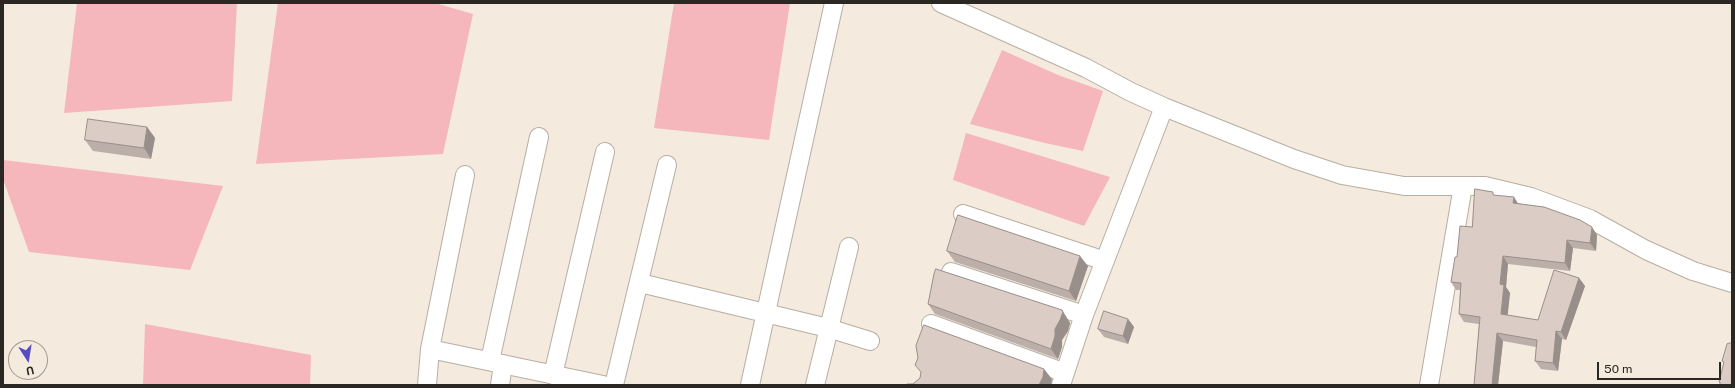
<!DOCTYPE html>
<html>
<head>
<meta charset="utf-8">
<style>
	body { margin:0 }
	#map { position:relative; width:1735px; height:388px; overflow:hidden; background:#f4eade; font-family:"Public Sans",sans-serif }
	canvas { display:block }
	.frame { position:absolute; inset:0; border:4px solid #2b2722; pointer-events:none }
	.north { position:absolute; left:8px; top:340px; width:40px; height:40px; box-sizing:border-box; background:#f4eade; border:1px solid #a49c93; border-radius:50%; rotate:168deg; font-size:11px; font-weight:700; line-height:16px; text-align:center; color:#2b2722 }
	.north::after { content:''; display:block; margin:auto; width:14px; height:18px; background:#594bc3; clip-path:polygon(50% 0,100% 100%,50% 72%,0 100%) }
	.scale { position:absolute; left:1597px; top:362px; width:124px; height:18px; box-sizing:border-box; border:2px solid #2b2722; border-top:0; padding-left:5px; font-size:12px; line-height:14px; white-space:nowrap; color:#2b2722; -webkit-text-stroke:3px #f4eade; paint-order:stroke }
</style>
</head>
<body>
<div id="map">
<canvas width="1735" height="388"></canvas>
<div class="frame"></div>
<div class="north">U</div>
<div class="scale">50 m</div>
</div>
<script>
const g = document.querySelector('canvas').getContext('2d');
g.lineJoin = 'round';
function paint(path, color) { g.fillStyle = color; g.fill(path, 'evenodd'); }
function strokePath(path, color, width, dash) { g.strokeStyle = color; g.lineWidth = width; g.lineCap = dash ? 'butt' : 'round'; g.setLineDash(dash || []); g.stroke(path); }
paint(new Path2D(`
	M77 3H237L232 101 64 113Z
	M278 3H435L473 14 443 154 256 164Z
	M674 3H790L769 140 654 128Z
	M1002 50 1058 75 1103 91 1083 151 1045 143 970 124Z
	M966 133 1110 177 1084 226 953 180Z
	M3 160 223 186 190 270 29 252 3 179Z
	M145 324 311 355 310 385H143Z`), '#f5b7bb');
const minor = new Path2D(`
	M941 3 1086 68 1131 92 1164 107 1294 159 1342 175 1404 186H1485L1531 197 1590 219 1646 250 1693 271 1732 283
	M963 214 1105 261
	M951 272 1084 315
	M640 283 828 328 870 341
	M931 324 1065 373
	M430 349 603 385
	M490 361 539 137
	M553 375 605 152
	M427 385 430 349 465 175
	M500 385 503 364
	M614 385 667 165
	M750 385 834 3
	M815 385 849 247
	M1061 385 1084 315 1164 107
	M1429 385 1463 186`);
strokePath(minor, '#b7aea2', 20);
strokePath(minor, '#fff', 18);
paint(new Path2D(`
	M147 127 155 138 151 159 93 151 85 140Z
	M1496 195 1597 235 1596 251 1573 248 1570 271 1508 264 1506 287 1510 293 1507 315 1538 320 1579 278 1585 286 1566 340 1562 339 1558 371 1541 369 1535 361 1536 347 1503 341 1498 385H1474L1479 324 1464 322 1459 314 1460 290H1456L1451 282 1457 257 1472 227Z
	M947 251 1088 266 1076 301 955 262Z
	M928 304 1062 310 1070 323 1068 331 1062 340V347L1058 359 935 314Z
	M1128 319 1134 327 1128 344 1104 337 1098 329Z`), '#bcafa9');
paint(new Path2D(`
	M147 127 155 138 151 159 144 148Z
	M1514 197 1519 205 1513 203Z
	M1592 227 1597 235 1596 251 1590 243Z
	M1567 240 1573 248 1570 271 1565 263Z
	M1080 256 1088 266 1076 301 1069 291Z
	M1503 256 1508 264 1506 287 1510 293 1507 322 1501 314 1500 284Z
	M1579 278 1585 286 1566 340 1561 332Z
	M1062 310 1070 323 1068 331 1062 340V347L1058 359 1051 349 1055 329Z
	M1128 319 1134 327 1128 344 1123 336Z
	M1556 331 1562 339 1558 371 1553 363Z
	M1497 333 1503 341 1498 385H1492Z
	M1044 369 1052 379 1051 385H1039Z`), '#998f8a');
const building = new Path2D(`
	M88 119 147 127 144 148 85 140Z
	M1475 189 1493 192V195L1514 197 1513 203 1544 207 1580 220 1592 227 1590 243 1567 240 1565 263 1503 256 1500 284 1504 285 1501 314 1538 320 1554 270 1579 278 1561 332 1556 331 1553 363 1535 361 1537 340 1497 333 1492 385H1474L1480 317 1459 314 1461 283 1451 282 1455 257H1457L1460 226 1472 227Z
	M958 215 1080 256 1069 291 947 251Z
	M936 269 1062 310 1063 312 1060 320 1055 329V336L1051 349 928 304 934 274Z
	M1104 311 1128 319 1123 336 1098 329Z
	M924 325 1044 369 1043 377 1039 385H906L907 384H913L920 378 921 372 915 365 918 358 916 346Z
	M1732 343V385H1720V382H1719L1724 362 1722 361 1727 344Z`);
paint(building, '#dbccc5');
strokePath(building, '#998f8a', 1);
</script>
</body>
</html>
